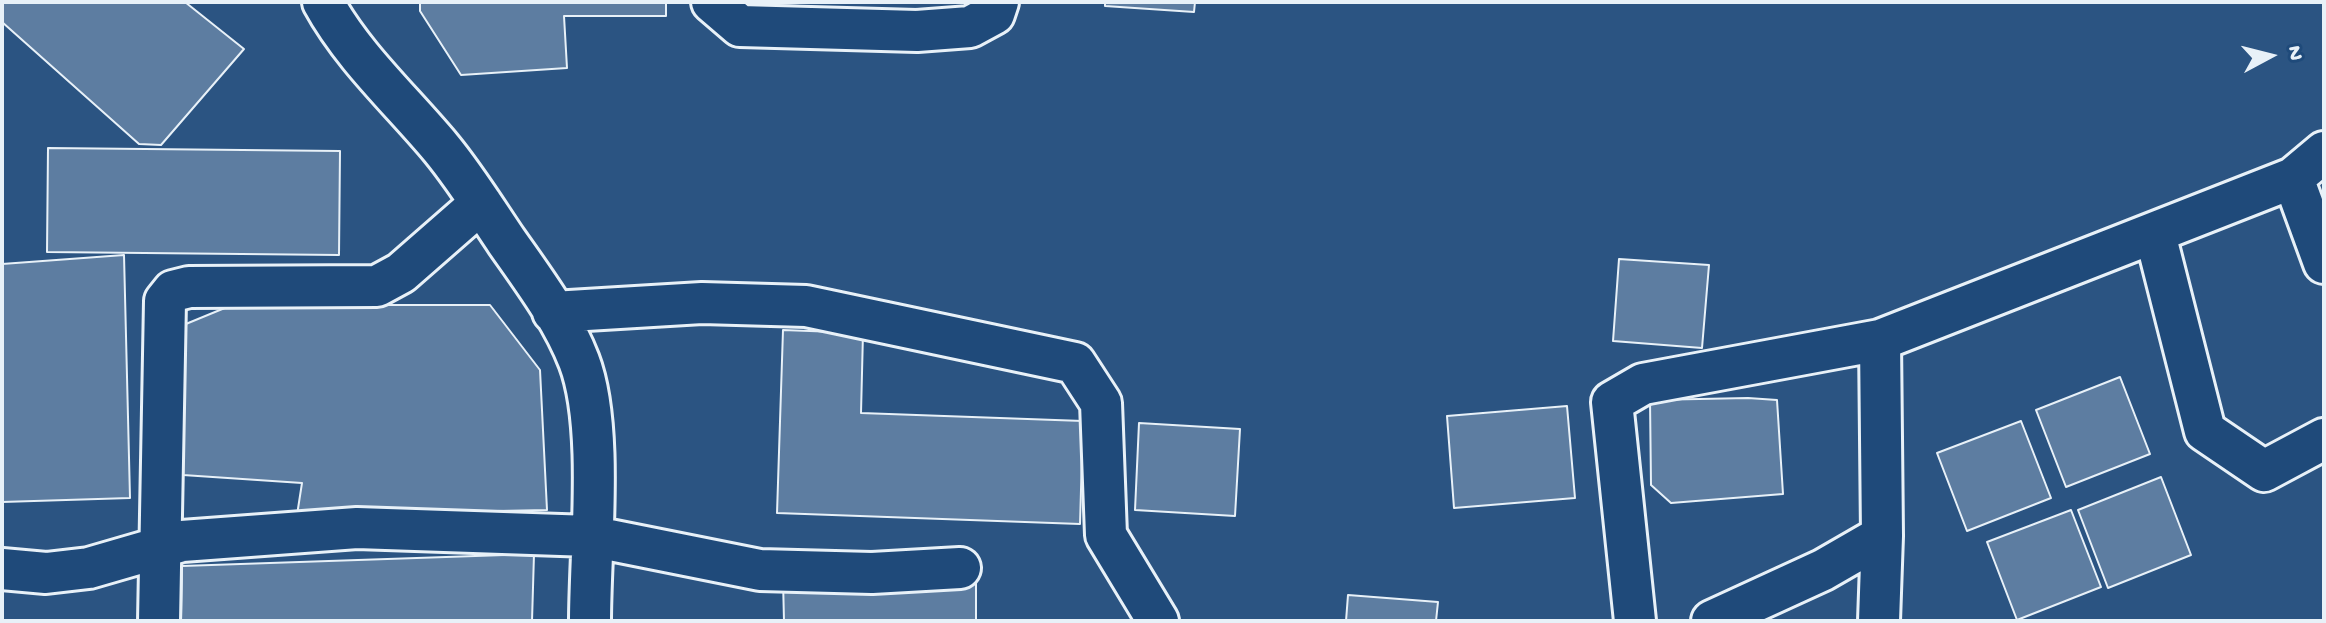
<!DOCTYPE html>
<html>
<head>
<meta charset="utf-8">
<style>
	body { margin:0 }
	#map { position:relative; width:2326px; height:623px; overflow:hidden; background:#2b5482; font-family:"Gochi Hand",sans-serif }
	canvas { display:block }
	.frame { position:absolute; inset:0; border:4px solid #e8f1f8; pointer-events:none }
	.north { position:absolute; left:2230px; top:16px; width:80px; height:80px; -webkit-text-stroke:6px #1f4a7a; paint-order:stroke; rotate:83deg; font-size:22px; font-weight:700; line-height:32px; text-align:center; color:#e8f1f8 }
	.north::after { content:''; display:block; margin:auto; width:28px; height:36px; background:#e8f1f8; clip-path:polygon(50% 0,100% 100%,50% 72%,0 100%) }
</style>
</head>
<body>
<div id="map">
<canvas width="2326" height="623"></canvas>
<div class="frame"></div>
<div class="north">N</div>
</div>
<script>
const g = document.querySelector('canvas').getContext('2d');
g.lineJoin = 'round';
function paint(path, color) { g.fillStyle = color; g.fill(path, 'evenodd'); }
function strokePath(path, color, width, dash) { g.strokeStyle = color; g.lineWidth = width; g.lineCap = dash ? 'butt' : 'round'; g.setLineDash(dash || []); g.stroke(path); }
const building = new Path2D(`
	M2 2H185L244 49 161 145 139 144 2 22Z
	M420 2H666V16H564L567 68 461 75 420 11Z
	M726 2H824L727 6Z
	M1105 2H1195L1194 12 1105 6Z
	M48 148 340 151 339 255 47 252Z
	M124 255 130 498 2 502V264Z
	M1619 259 1709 265 1702 348 1613 341Z
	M232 305H490L540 370 547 510 297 515 302 483 183 475 181 326Z
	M783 330 863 333 861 413 1083 421 1080 524 777 513Z
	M2120 377 2150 454 2066 487 2036 410Z
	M1748 398 1777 400 1783 494 1671 503 1651 485 1650 400Z
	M1567 406 1575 498 1454 508 1447 416Z
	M2021 421 2051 498 1967 531 1937 453Z
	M1139 423 1240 429 1235 516 1135 510Z
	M2161 477 2191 555 2108 588 2078 510Z
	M2071 510 2101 587 2017 620 1987 542Z
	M534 554 532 621H181L182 566Z
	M783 580H976V621H784Z
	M1348 595 1438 602 1436 621H1346Z`);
paint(building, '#5d7da1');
strokePath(building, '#e8f1f8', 2);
const minor = new Path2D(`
	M323 2C353 57 401 100 441 148 465 177 486 211 507 242 533 279 563 319 579 361 604 426 590 550 590 621
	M712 2 740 26 917 31 970 27 994 14 998 2
	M2324 152 2293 178 2324 263
	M2155 234 2205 431 2264 471 2324 439
	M553 312 702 303 806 306 1075 363 1101 403 1106 535 1158 621
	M2 569 46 573 89 568 182 541 357 528 590 536 760 570 872 573 960 568
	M159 621 165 301 173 291 189 287 377 286 401 273 481 203
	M1635 621 1612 402 1643 384 1880 340
	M1712 621 1823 570 1882 536 1880 340 2293 178
	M1879 621 1882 536`);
strokePath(minor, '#e8f1f8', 46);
strokePath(minor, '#1f4a7a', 40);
</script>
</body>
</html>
